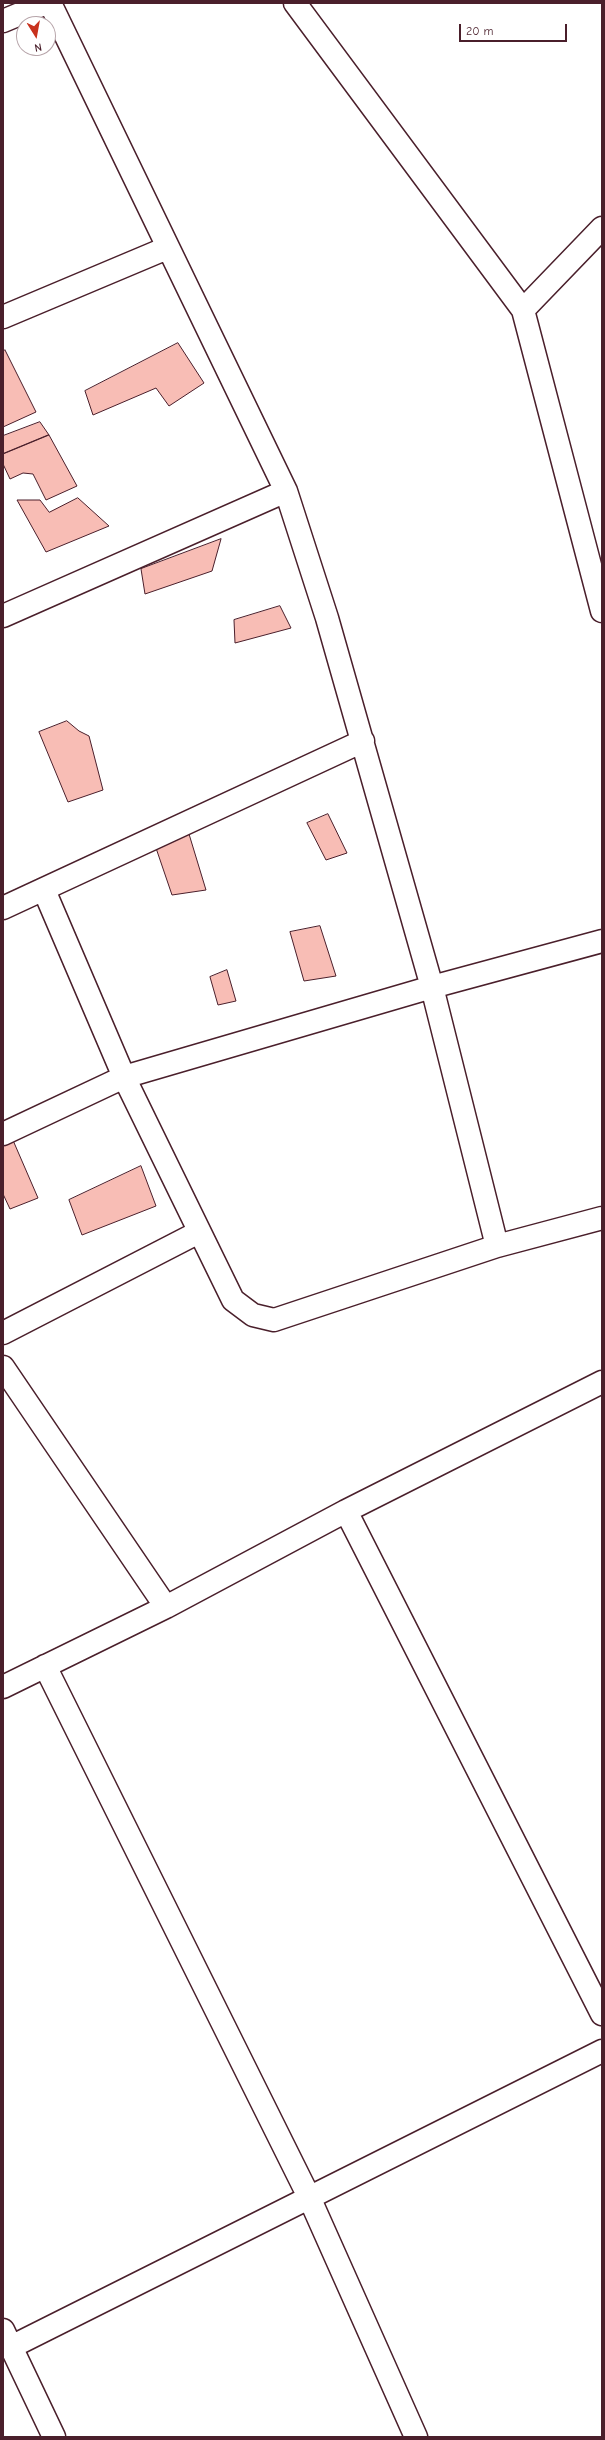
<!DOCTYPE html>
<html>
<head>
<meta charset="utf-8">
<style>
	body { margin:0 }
	#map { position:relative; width:605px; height:2440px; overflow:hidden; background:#fff; font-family:"Comic Neue",sans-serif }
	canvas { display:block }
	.frame { position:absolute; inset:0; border:4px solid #4a1f2b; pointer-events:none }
	.north { position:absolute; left:16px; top:16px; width:40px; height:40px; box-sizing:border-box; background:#fff; border:1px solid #b7a5aa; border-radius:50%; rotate:169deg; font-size:11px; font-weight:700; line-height:16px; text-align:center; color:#4a1f2b }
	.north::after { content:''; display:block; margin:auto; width:14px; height:18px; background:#c8321e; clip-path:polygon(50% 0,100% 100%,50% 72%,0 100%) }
	.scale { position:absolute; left:459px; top:24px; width:108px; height:18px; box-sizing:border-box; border:2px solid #4a1f2b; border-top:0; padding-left:5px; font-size:12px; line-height:14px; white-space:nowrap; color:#4a1f2b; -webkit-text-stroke:3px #fff; paint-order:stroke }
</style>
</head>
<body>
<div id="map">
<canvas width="605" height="2440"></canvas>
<div class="frame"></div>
<div class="north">N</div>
<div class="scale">20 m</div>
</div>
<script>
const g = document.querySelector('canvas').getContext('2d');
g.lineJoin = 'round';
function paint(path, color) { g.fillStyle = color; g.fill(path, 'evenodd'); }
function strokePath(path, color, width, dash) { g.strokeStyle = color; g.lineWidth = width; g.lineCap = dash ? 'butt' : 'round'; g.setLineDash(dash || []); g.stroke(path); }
const building = new Path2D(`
	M178 343 204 383 169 406 156 388 93 415 85 391Z
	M5 350 36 412 3 427V352Z
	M40 422 49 435 3 454V436Z
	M49 435 77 486 46 500 33 474 23 473 10 479 3 464V454Z
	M78 498 109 526 46 552 17 500H40L49 512Z
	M221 539 212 571 145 594 141 569Z
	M280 606 291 628 235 643 234 620Z
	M67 721 79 731 89 736 103 790 68 802 39 732Z
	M328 814 347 853 326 860 307 823Z
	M189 834 206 890 172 895 156 848Z
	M320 926 336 976 304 981 290 932Z
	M227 970 236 1001 218 1005 210 977Z
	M12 1138 38 1198 10 1209 3 1194V1144Z
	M141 1166 156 1206 82 1235 69 1200Z`);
paint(building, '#f8bdb5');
strokePath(building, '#4a1f2b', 1);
const street = new Path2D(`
	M50 3 286 491 327 618 432 987 497 1246
	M295 3 523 310 602 611
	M3 21 46 3
	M523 310 602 228
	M3 317 167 248
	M3 616 286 491
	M44 890 124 1077 233 1300 253 1315 274 1320 497 1246 602 1218
	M3 908 363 741
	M3 1134 124 1077 432 987 602 941
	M3 1333 199 1232
	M3 1367 166 1607
	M346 1511 602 2014
	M45 1666 309 2197 416 2437
	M3 1687 166 1607 346 1511 602 1382
	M3 2330 54 2437
	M11 2347 602 2051`);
strokePath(street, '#4a1f2b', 25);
strokePath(street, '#fff', 22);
</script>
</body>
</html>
